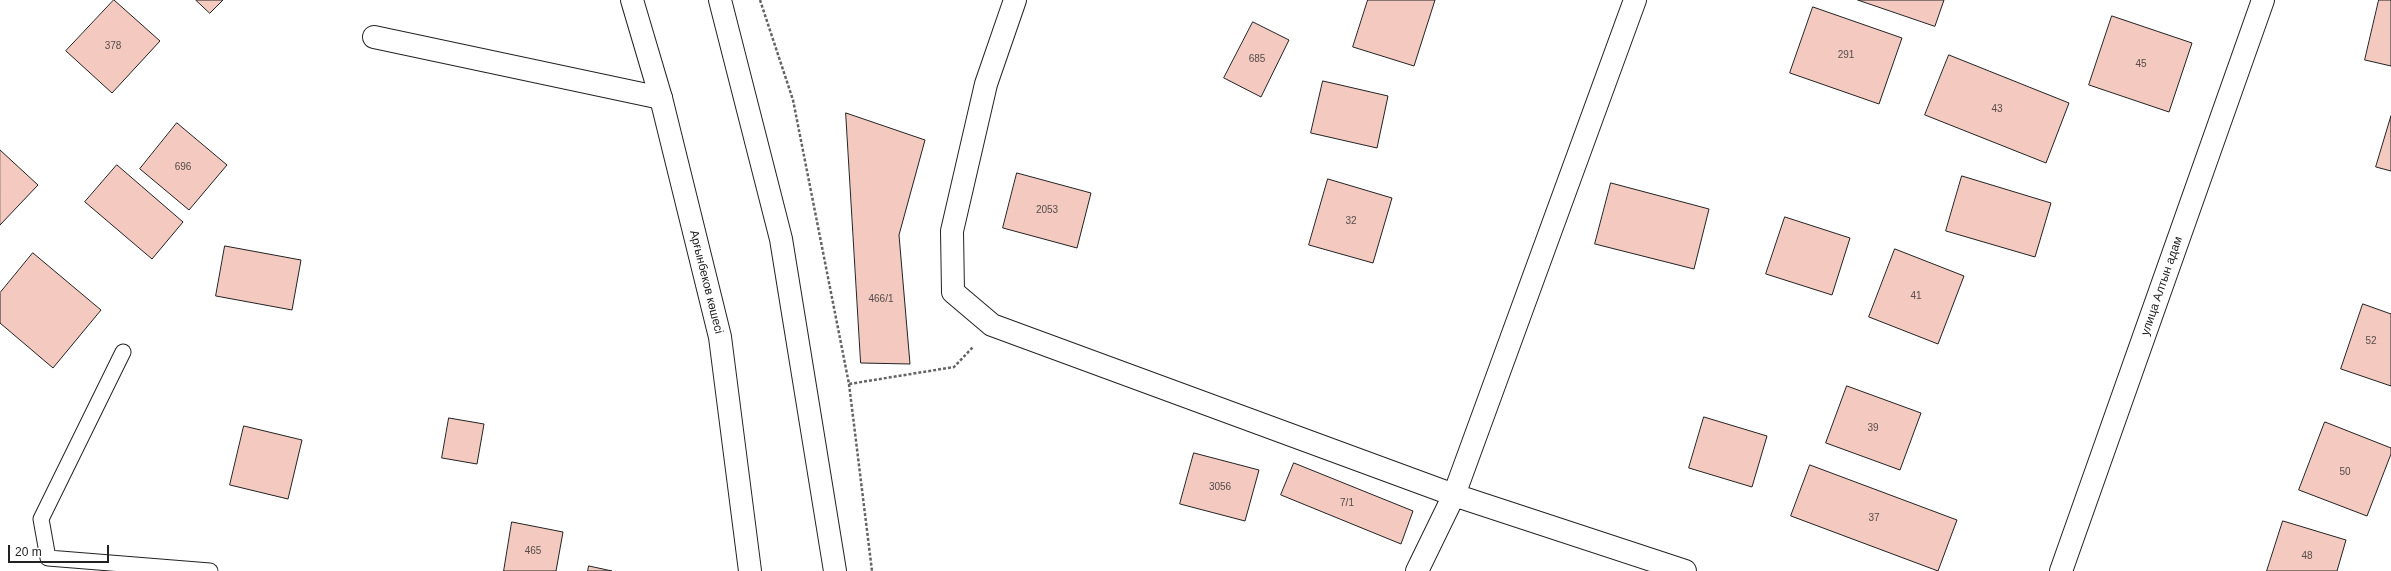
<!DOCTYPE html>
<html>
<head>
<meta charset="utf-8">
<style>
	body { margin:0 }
	#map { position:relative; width:2391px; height:571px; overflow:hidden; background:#fff; font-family:Arial,sans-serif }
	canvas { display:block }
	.scale { position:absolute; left:8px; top:545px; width:101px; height:18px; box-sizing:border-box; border:2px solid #222; border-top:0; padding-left:5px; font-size:12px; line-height:14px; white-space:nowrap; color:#222; -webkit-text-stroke:3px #fff; paint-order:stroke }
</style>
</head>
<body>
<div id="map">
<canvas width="2391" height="571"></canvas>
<div class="scale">20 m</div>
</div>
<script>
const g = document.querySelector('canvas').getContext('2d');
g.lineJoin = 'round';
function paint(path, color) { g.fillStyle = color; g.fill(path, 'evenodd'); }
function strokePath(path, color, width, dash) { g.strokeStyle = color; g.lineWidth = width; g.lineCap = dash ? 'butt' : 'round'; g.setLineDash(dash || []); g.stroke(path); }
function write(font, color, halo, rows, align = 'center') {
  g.font = font + ' Arial,sans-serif'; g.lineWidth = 3; g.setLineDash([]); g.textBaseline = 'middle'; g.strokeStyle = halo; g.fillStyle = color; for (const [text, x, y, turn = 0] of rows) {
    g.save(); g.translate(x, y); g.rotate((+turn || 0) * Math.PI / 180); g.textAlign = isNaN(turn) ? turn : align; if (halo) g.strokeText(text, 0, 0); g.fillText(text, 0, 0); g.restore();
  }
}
const building = new Path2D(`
	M114 0 160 41 112 93 66 51Z
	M196 0H223L210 13Z
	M1368 0H1435L1414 66 1353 47Z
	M1858 0H1944L1935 26Z
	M2379 0H2391V66L2365 60Z
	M1813 7 1902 38 1879 104 1790 73Z
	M2112 16 2192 43 2169 112 2089 85Z
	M1253 22 1289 40 1261 97 1224 78Z
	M1949 55 2069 103 2046 163 1925 115Z
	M1323 81 1388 96 1377 148 1311 133Z
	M846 113 925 140 899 235 910 364 861 363Z
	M2391 116V171L2376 167Z
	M177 123 227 165 189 210 140 169Z
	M0 150 38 185 0 225Z
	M117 165 183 222 152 259 85 202Z
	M1017 173 1091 193 1077 248 1003 228Z
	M1962 176 2051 203 2035 257 1946 231Z
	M1328 179 1392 198 1373 263 1309 245Z
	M1611 183 1709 209 1694 269 1595 244Z
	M1785 217 1850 238 1832 295 1766 274Z
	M225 246 301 260 292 310 216 296Z
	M1895 249 1964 276 1938 344 1869 317Z
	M33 253 101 310 53 368 0 323V293Z
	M2363 304 2391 314V386L2341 369Z
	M1847 386 1921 413 1900 470 1826 443Z
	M1704 417 1767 436 1752 487 1689 468Z
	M449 418 484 424 477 464 442 458Z
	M2325 422 2391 448V454L2367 516 2299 490Z
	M244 426 302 440 288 499 230 485Z
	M1194 453 1259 470 1245 521 1180 504Z
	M1294 463 1413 511 1401 544 1281 495Z
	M1810 465 1957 520 1938 571 1791 516Z
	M2283 521 2346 540 2337 571H2267Z
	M512 522 563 532 556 571H504Z
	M589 566 612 571H588Z`);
paint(building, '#f3c9c0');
strokePath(building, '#222', 1);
const lane = new Path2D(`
	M123 352 41 519 48 558 210 571`);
const street = new Path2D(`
	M1015 0 986 84 952 231 953 292 992 325 1454 495 1685 571
	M374 37 661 98
	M1417 571 1454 495 1635 0
	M2061 571 2263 0`);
const primary = new Path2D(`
	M632 0 661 98 720 337 750 571
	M720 0 781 239 835 571`);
strokePath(lane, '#222', 17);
strokePath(street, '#222', 24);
strokePath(primary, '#222', 24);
strokePath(new Path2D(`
	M760 0 793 100 849 384 954 367 973 347
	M849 384 872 571`), '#646464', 2.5, [3, 2]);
strokePath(lane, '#fff', 15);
strokePath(street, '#fff', 22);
strokePath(primary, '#fff', 22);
write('10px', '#564c4a', null, [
	["378",113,46],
	["291",1846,55],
	["685",1257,59],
	["45",2141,64],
	["43",1997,109],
	["696",183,167],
	["2053",1047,210],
	["32",1351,221],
	["41",1916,296],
	["466/1",881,299],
	["52",2371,341],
	["39",1873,428],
	["50",2345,472],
	["3056",1220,487],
	["7/1",1347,503],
	["37",1874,518],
	["465",533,551],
	["48",2307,556]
]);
write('12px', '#222', '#fff', [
	["Арғынбеков көшесі",706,282,76],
	["улица Алтын адам",2162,286,-71]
]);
</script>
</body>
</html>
